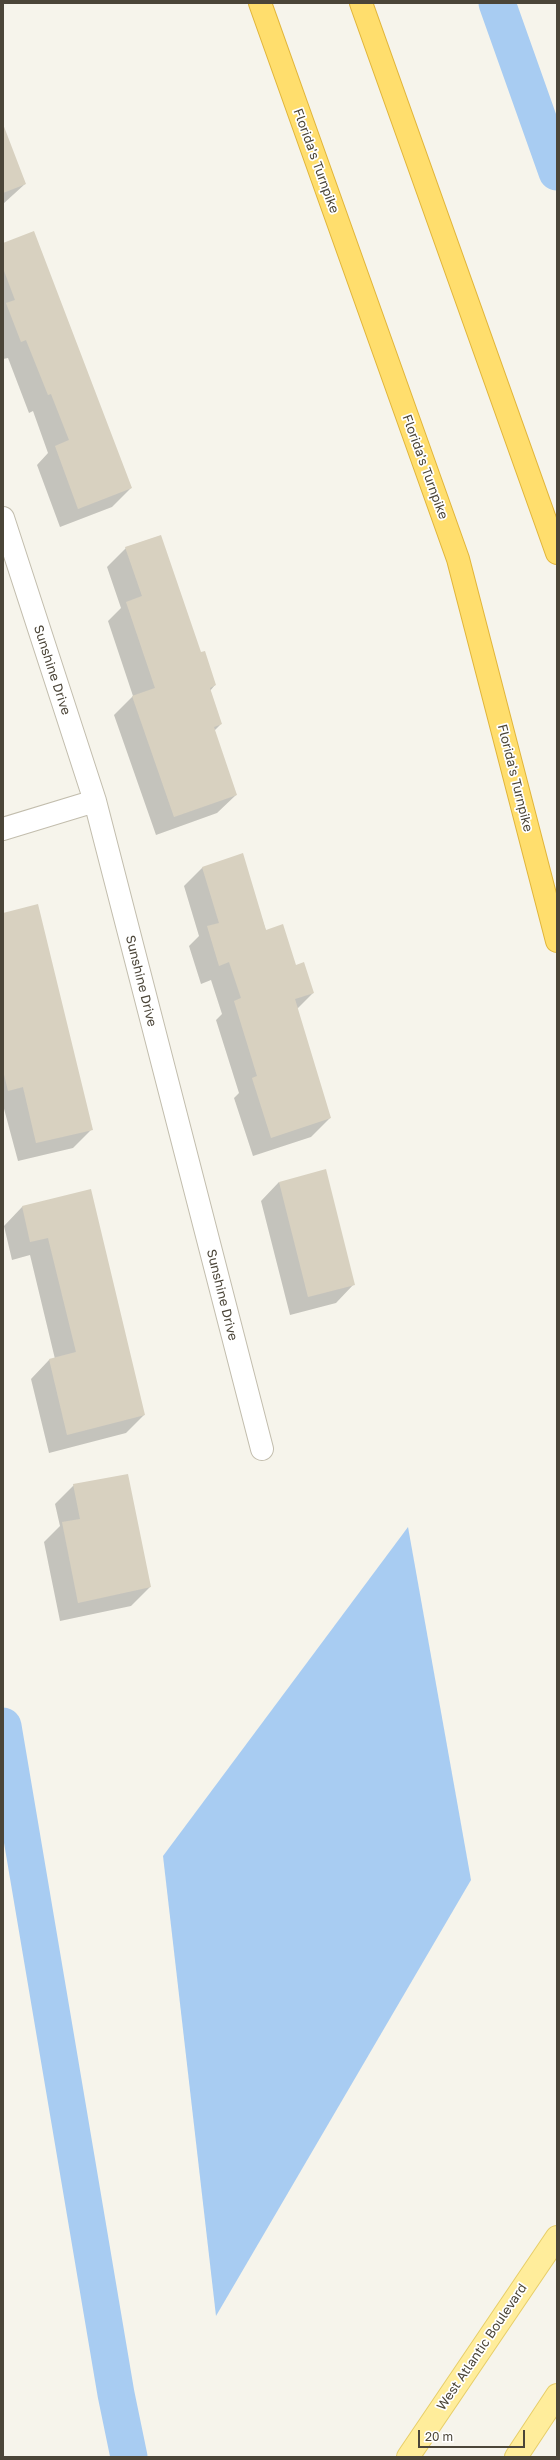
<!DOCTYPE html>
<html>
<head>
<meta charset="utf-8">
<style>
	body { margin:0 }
	#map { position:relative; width:560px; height:2460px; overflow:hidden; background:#f6f4eb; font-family:"Golos Text",sans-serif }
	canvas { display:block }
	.frame { position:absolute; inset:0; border:4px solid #4b4538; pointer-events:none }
	.scale { position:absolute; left:418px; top:2430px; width:107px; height:18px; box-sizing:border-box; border:2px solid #4b4538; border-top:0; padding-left:5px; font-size:12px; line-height:14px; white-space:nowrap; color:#4b4538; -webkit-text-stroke:3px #fff; paint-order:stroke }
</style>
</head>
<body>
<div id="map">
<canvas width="560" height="2460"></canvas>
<div class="frame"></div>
<div class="scale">20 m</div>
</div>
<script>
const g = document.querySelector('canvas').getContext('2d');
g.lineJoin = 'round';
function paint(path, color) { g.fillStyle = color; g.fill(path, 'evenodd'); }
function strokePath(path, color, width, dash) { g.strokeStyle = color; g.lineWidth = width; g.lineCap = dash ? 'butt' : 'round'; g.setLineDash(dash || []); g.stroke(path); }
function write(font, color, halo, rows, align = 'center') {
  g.font = font + ' "Golos Text",sans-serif'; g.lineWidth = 3.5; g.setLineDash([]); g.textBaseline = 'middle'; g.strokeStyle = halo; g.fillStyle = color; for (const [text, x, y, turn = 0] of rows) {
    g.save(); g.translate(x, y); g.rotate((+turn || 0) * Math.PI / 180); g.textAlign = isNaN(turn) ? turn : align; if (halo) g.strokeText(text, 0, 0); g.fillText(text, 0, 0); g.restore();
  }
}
paint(new Path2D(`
	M408 1527 471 1880 216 2316 163 1856Z`), '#a8ccf2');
paint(new Path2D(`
	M3 126 25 184 3 204Z
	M3 244 131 488 112 507 60 527 37 465 48 453 33 411 29 413 8 358 3 359Z
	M126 548 200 653 215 685 210 691 221 724 214 731 236 795 217 813 156 835 114 715 133 696 108 621 121 608 107 567Z
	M242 855 266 931 296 966 313 993 297 1009 330 1118 311 1137 253 1156 234 1098 239 1093 216 1020 222 1014 211 980 201 984 189 946 199 936 184 886 202 868Z
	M3 914 92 1129 73 1148 18 1161 3 1105Z
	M279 1182 354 1284 336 1303 290 1315 261 1201Z
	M90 1190 144 1415 126 1433 49 1453 31 1379 49 1360 55 1359 30 1255 12 1260 4 1226 22 1207Z
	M74 1485 150 1587 131 1606 60 1621 44 1542 60 1526 55 1504Z`), '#0003');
strokePath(new Path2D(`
	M497 3 557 172
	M3 1726 116 2394 129 2457`), '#a8ccf2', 37);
paint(new Path2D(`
	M3 124 26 184 3 193Z
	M34 231 132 488 78 509 55 446 69 440 51 394 48 395 26 340 21 342 6 303 15 300 3 268V243Z
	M161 535 201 652 205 651 216 685 210 688 222 724 214 727 237 795 174 817 132 696 155 688 126 602 142 596 125 547Z
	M243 853 266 930 283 924 296 965 304 962 314 993 295 999 331 1118 271 1138 252 1078 257 1076 234 1001 241 998 229 962 219 966 207 926 219 923 202 867Z
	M38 904 93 1130 36 1143 23 1087 8 1091 3 1070V913Z
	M326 1169 355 1285 308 1297 279 1182Z
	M91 1189 145 1415 67 1435 49 1359 76 1352 48 1238 30 1242 22 1206Z
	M128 1474 151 1587 78 1603 62 1522 80 1519 73 1484Z`), '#d8d1c0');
const minor = new Path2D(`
	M3 518 95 801 262 1449
	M3 829 95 801`);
const primary = new Path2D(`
	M408 2457 557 2237
	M516 2457 557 2395`);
const motorway = new Path2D(`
	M260 3 458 559 557 941
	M361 3 557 553`);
strokePath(minor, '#c2bdad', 24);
strokePath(primary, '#e7ce68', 24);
strokePath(motorway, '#e1b53a', 24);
strokePath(minor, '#fff', 22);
strokePath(primary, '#ffed9b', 22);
strokePath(motorway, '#ffde6d', 22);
write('13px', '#4b4538', '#fff', [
	["Florida's Turnpike",316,161,70],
	["Florida's Turnpike",425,467,70],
	["Sunshine Drive",52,670,72],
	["Florida's Turnpike",515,778,76],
	["Sunshine Drive",141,981,76],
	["Sunshine Drive",222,1295,76],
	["West Atlantic Boulevard",482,2347,-56]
]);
</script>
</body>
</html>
